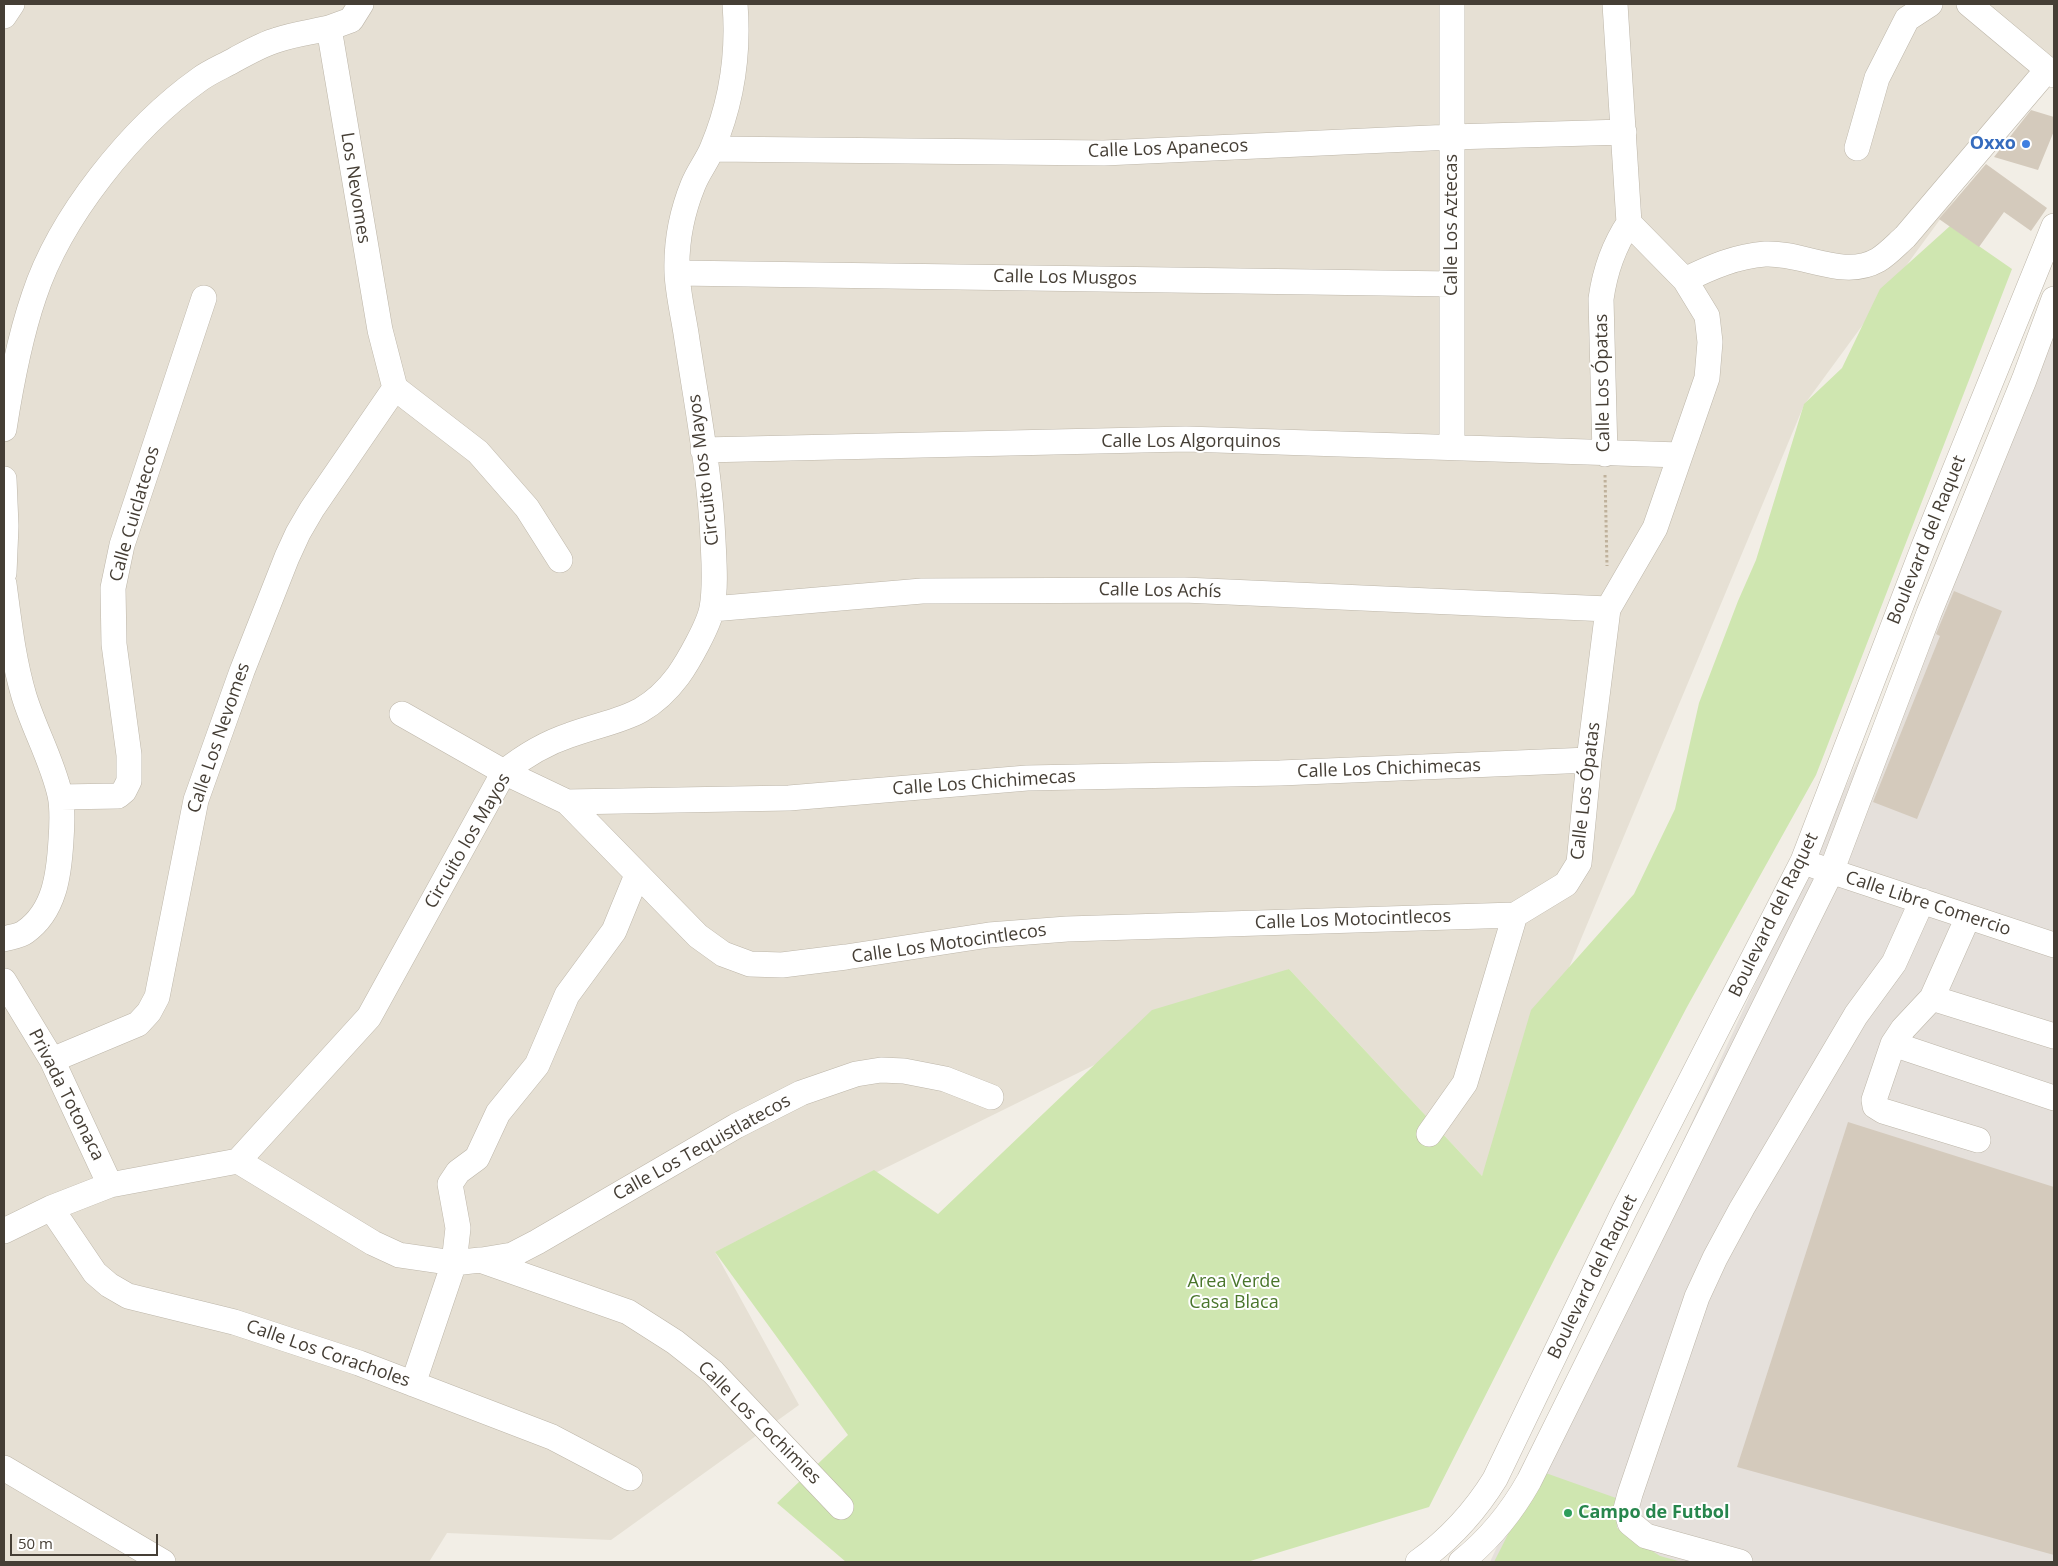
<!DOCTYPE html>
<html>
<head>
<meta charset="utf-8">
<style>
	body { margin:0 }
	#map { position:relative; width:2058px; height:1566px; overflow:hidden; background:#f2eee6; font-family:"Open Sans",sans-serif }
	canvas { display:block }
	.frame { position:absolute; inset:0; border:5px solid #453e35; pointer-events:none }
	.scale { position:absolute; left:10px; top:1534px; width:148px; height:22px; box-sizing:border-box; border:2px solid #453e35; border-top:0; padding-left:6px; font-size:15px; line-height:18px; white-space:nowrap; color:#453e35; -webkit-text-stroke:4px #fff; paint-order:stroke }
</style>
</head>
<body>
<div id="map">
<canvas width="2058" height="1566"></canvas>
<div class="frame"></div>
<div class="scale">50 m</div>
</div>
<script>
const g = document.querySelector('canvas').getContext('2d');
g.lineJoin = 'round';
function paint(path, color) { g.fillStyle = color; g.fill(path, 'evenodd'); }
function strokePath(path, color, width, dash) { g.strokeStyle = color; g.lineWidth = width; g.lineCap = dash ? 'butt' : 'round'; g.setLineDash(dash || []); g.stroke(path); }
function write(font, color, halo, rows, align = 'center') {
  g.font = font + ' "Open Sans",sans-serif'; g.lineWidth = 4; g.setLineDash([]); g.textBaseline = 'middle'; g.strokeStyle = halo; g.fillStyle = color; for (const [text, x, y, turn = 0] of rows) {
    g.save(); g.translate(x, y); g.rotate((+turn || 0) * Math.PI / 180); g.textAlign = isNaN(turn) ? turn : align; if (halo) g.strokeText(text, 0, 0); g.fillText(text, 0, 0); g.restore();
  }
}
paint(new Path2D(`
	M4 4H2054V64L1804 405 1482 1176 1289 969 715 1252 799 1405 611 1540 447 1533 429 1562H4Z`), '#e6e0d4');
paint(new Path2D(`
	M2054 333V1562H1490Z`), '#e5e0db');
paint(new Path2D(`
	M1950 226 2012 269 1816 775 1687 1007 1555 1258 1429 1507 1247 1562H846L777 1503 848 1435 715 1252 874 1170 938 1214 1152 1010 1289 969 1482 1176 1531 1010 1634 894 1675 809 1699 703 1738 601 1756 560 1804 404 1842 368 1880 289Z
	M1540 1471 1616 1498 1617 1528 1660 1556 1682 1562H1494Z`), '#cfe6b0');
paint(new Path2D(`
	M2031 110 2054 117V131L2038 170 1994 157Z
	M1986 164 2047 208 2031 231 2004 212 1979 247 1939 219Z
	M1954 591 2002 611 1917 819 1873 802 1940 636 1936 634Z
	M1848 1122 2054 1187V1555L1737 1467Z`), '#d4cabc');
const minor = new Path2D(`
	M361 4 351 20 329 28 380 330 395 388
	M1452 4V447
	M1969 4 2054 75
	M4 16 12 4
	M1857 148 1877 78 1907 19 1930 4
	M712 149 1104 153 1452 137 1624 132
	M677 273 1452 284
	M1685 280C1711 267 1737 256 1765 254 1803 252 1843 280 1878 260 1888 254 1897 244 1905 237L2047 70
	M395 388 478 452 527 508 560 560
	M4 429C11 384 19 340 34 296 60 217 131 128 200 79 211 71 224 66 236 59 249 52 263 44 277 40 294 34 312 32 329 28
	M703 450 1186 439 1680 455
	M1605 454 1601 299C1605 270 1613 247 1629 223L1615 4
	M4 479 6 526 4 573
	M4 584C9 621 13 659 24 696 34 729 52 760 60 795 63 809 62 826 61 840 59 874 55 911 25 932 20 936 10 937 4 939
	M712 609 922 591 1184 590 1608 609
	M402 714 504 772 567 802 789 798 1027 778 1280 773 1589 760
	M61 797 118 796 124 791 129 781V755L114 644 113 588 122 545 204 298
	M567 802 698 936 723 954 750 964 782 965 846 957 989 935 1067 929 1515 915
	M1815 866 2054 945
	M1968 917 1932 998 1903 1029 1893 1044 1874 1100 1875 1106 1883 1111 1978 1140
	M4 981 52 1060 110 1185
	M1932 998 2054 1036
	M1893 1044 2054 1098
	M52 1060 138 1024 149 1012 157 997 196 800 242 671 287 557 298 533 312 509 395 388
	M1429 1134 1465 1083 1515 915 1566 884 1579 863 1589 760 1608 609 1655 528 1707 378 1710 342 1707 316 1685 280 1629 223
	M238 1161 373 1243 399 1255 454 1263 480 1260 628 1312 675 1342 713 1372 841 1507
	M51 1208 95 1273 109 1285 128 1296 234 1322 359 1363 552 1437 630 1478
	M4 1231 51 1208 110 1185 238 1161 369 1017 504 772C524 756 546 743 570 735 617 718 645 720 678 676 688 662 709 625 712 608 716 587 714 562 713 540 710 473 697 406 687 340 684 318 678 295 677 273 676 244 682 212 693 185 698 172 707 161 712 149 732 102 739 54 735 4
	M482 1260 512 1255 537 1242 736 1126 801 1093 856 1074 881 1070 904 1071 945 1079 991 1097
	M413 1384 454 1263 458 1228 450 1184 458 1172 477 1158 498 1113 537 1065 567 995 614 931 637 875
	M4 1468 163 1562
	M1418 1562C1450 1539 1474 1513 1495 1479L1624 1211 1803 861 1924 546 2054 226
	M1461 1562C1490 1539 1511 1513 1529 1481L1831 872 1929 613 2024 380 2054 299
	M1740 1562 1646 1536 1630 1523 1626 1509 1630 1494 1697 1297 1715 1258 1742 1208 1856 1015 1894 963 1922 901`);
strokePath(minor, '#bdb6a9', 26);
strokePath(new Path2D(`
	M1605 475 1607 566`), '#bfb19b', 3, [2.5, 2.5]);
strokePath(minor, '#fff', 25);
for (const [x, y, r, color] of [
	[2026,144,5,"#3f7fe0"],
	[1568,1513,5,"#2e9e5b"]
]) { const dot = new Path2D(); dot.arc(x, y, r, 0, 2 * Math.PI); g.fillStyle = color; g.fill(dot); strokePath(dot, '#fff', 2); }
write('bold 18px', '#366cbe', '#fff', [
	["Oxxo",2016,144]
], 'right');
write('18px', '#453e35', '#fff', [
	["Calle Los Apanecos",1168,149,-2],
	["Los Nevomes",355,188,81],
	["Calle Los Aztecas",1452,225,-90],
	["Calle Los Musgos",1065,278,1],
	["Calle Los Ópatas",1603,383,-91],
	["Calle Los Algorquinos",1191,442],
	["Circuito los Mayos",704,470,-97],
	["Calle Cuiclatecos",135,514,-74],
	["Boulevard del Raquet",1927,540,-68],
	["Calle Los Achís",1160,591,1],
	["Calle Los Nevomes",219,738,-71],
	["Calle Los Chichimecas",1389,769,-2],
	["Calle Los Chichimecas",984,783,-4],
	["Calle Los Ópatas",1586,791,-83],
	["Circuito los Mayos",468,841,-60],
	["Calle Libre Comercio",1928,904,18],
	["Boulevard del Raquet",1774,915,-64],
	["Calle Los Motocintlecos",1353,920,-2],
	["Calle Los Motocintlecos",949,944,-8],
	["Privada Totonaca",66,1095,63],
	["Calle Los Tequistlatecos",702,1148,-29],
	["Boulevard del Raquet",1593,1277,-64],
	["Calle Los Coracholes",328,1354,19],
	["Calle Los Cochimies",759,1423,45]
]);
write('18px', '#49752b', '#fff', [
	["Area Verde",1234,1282],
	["Casa Blaca",1234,1303]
]);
write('bold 18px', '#27864d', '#fff', [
	["Campo de Futbol",1578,1513]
], 'left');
</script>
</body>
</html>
